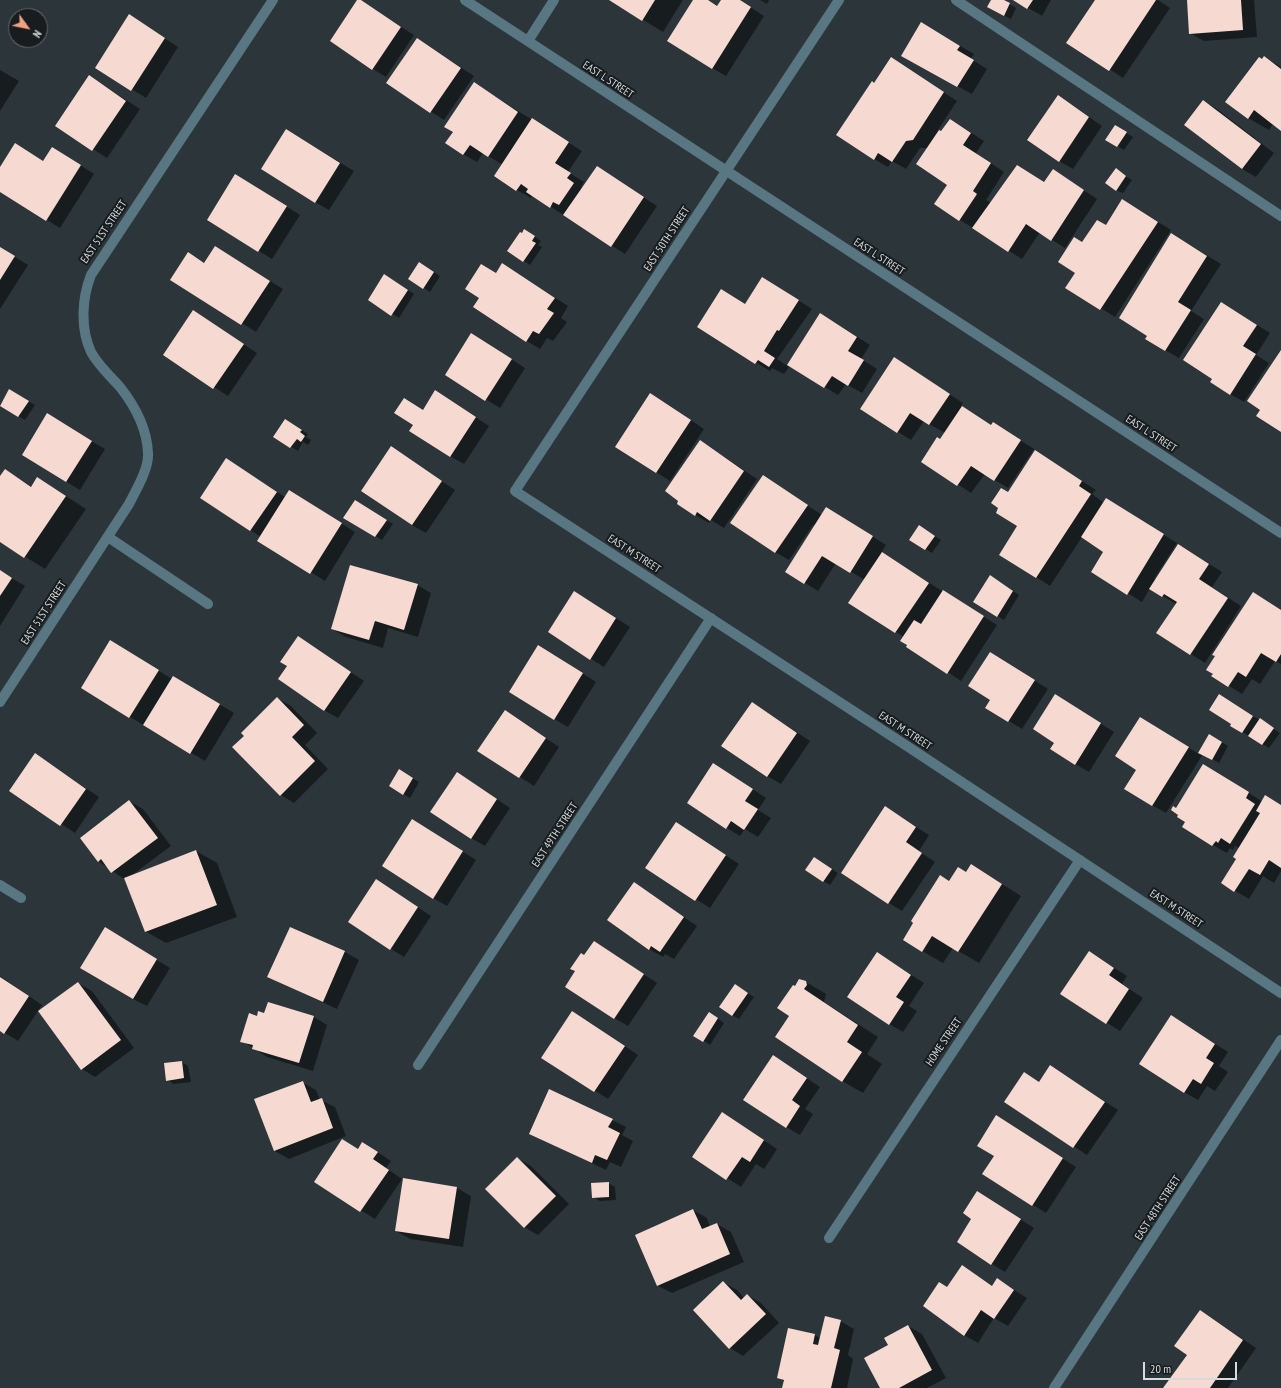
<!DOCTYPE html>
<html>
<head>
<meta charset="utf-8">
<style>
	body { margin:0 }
	#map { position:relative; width:1281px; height:1388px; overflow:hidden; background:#2c363a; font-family:"PT Sans Narrow",sans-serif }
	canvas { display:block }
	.north { position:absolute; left:8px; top:8px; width:40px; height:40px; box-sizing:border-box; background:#181c1e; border:1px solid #64686b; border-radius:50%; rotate:123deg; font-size:11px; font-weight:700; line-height:16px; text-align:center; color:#d5dbde }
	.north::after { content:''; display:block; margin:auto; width:14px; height:18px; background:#f39f83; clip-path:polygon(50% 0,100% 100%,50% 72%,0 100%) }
	.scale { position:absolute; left:1143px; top:1362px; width:94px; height:18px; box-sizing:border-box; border:2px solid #d5dbde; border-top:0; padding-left:5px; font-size:12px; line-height:14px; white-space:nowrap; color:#d5dbde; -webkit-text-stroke:3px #181c1e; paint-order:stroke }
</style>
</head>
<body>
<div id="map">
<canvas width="1281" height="1388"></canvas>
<div class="north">N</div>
<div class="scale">20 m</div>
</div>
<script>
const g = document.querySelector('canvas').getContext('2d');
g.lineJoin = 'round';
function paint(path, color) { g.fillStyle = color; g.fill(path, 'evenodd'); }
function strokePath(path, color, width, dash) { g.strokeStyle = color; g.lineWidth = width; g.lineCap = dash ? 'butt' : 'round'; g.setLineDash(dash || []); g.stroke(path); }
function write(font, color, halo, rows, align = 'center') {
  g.font = font + ' "PT Sans Narrow",sans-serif'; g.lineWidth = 4; g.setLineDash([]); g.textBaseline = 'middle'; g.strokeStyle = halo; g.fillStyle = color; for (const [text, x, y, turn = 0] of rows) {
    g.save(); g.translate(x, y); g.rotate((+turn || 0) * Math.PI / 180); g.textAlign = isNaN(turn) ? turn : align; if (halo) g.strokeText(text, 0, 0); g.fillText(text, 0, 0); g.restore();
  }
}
paint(new Path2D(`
	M358 0 414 35 386 77 373 69Z
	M611 0H683L663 32Z
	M694 0H707L718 7 722 0H739L764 16 726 76 712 68Z
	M760 0H769L767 4Z
	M992 0H1002L1016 8 1011 19 995 11Z
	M1015 0H1051L1042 16Z
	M1096 0H1158L1170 8 1123 78 1068 42Z
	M1188 0H1254L1257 37 1204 41 1190 33Z
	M143 24 178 47 146 98 96 67Z
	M935 31 974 54 971 59 987 69 972 94 916 64Z
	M417 39 474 76 444 120 387 83Z
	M1264 57 1281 67V130L1273 124 1269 130 1248 118Z
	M905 67 957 101 938 130 942 133 950 120 964 128 984 141 976 153 1004 172 986 200 991 203 1044 183 1053 170 1097 199 1065 248 1040 232 1022 259 935 204 948 185 928 148H920L906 169 892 161 888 167 874 159 875 84Z
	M0 70 19 81 0 111Z
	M89 76 140 109 107 158 56 125Z
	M475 84 582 151 568 172 584 182 581 187 583 188 597 167 657 206 625 254 532 195 531 198 517 190 503 165 483 153 477 162 463 154 454 132Z
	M1204 101 1217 109 1274 153 1256 177 1242 169Z
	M1072 105 1102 126 1073 169 1059 161Z
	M1115 126 1133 137 1124 150 1107 140Z
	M287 130 354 171 329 210 315 202Z
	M66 156 94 174 60 228 0 191V169Z
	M1122 174 1132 180 1123 193 1116 190Z
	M249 183 300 215 272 259 208 220Z
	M1123 200 1171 230 1115 317 1066 287 1076 272 1083 243 1106 226Z
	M522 234H531L541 241 538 245 542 247 530 265 524 261Z
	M1185 242 1221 264 1191 311 1204 319 1179 358 1165 350Z
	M215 247 283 289 256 332 172 279 188 254 205 263Z
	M0 248 28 265 0 309Z
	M503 264 568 306 561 318 567 322 553 341 547 338 540 349 527 341 497 274Z
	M426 267 440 276 430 292 409 278Z
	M391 279 414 294 399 318 369 299Z
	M776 286 812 309 777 359 789 367 784 374 772 368 770 371 698 327 745 304Z
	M193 311 257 353 228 396 164 355Z
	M1235 311 1270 333 1256 355 1269 363 1244 402 1230 394Z
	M834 322 870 345 861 359 877 369 862 393 846 384 838 395 825 387Z
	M485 342 525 368 500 408 446 375Z
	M908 367 963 403 961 406 992 426 993 423 1034 449 1008 488 985 474 971 493 922 461 945 433 924 421 911 440 861 409Z
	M10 390 35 405 25 420 0 405Z
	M449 400 489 426 464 464 450 456 423 410Z
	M664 402 704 429 670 481 616 446Z
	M61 423 105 449 80 490 23 455Z
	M292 424 308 434 306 437 311 440 308 445 303 442 298 451 275 437Z
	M391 447 455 490 426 533 412 525Z
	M714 450 757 479 724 528 711 520 709 523 695 515Z
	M226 459 285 497 303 499 355 532 325 581 259 540 261 537 201 497Z
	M1049 460 1096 490 1092 494 1104 503 1120 507 1177 543 1154 579 1156 580 1179 545 1222 572 1212 587 1241 606 1205 663 1158 633 1176 604 1150 588 1142 602 1092 571 1104 551 1082 537 1050 586 1000 554 1019 526 1009 493Z
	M5 470 32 487 38 478 86 509 45 569 0 541V478Z
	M763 476 822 515 840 516 886 545 881 553 997 625 961 681 908 645 904 637 850 603 865 580 836 563 818 591 805 583 815 526 813 525 789 560 775 552Z
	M362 505 393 524 382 540 345 517Z
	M926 531 941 540 932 553 911 540Z
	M0 571 25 586 0 626Z
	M997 580 1019 595 1004 620 974 602Z
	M417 585 431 593 418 637 388 628 383 648 346 637 332 629Z
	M588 600 630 627 604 667 591 659Z
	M1281 610V664L1275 661 1260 684 1252 679 1242 694 1213 676Z
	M298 637 364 681 338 718 324 710 288 666Z
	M124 649 172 679 174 677 234 713 205 761 130 717Z
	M553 654 596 682 568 727 554 719Z
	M1004 661 1048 689 1022 729 986 707 992 699Z
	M277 698 291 706 317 733 305 745 328 769 294 803 281 795 245 736Z
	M1226 699 1280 733 1269 748 1231 725 1232 723Z
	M752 703 810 741 781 784 767 776Z
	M1069 703 1114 732 1089 772 1075 764 1056 743Z
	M519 720 559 747 534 786 479 751Z
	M1154 726 1199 754 1210 735 1228 746 1219 763 1203 754 1166 813 1152 805 1138 769Z
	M35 754 99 797 75 833 10 790Z
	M714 764 766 798 758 810 771 818 758 837 745 829 740 836 727 828Z
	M400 771 419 782 410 798 390 786Z
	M1217 773 1263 802 1281 805V871L1274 883 1263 876 1249 899 1222 883 1237 859 1239 848 1235 846 1233 850 1230 848 1227 853 1213 845 1183 827 1186 822 1176 809Z
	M471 782 510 808 485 846 471 838Z
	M129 801 143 809 171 846 132 875 196 851 217 863 237 917 166 943 145 931 127 881 98 861Z
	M886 808 929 835 919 851 935 862 902 911 889 903Z
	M676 823 739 864 710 908 647 868Z
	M426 828 476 860 447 906 433 898Z
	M821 862 838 873 830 885 823 881Z
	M966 873 991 877 1021 896 979 963 953 948 943 963 922 951 950 882Z
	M634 883 697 926 674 959 665 954 663 957 649 949Z
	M390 889 431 916 404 957 391 949Z
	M290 928 345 952 359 960 337 1009 268 977Z
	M119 937 170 968 147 1006 133 999Z
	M594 942 657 983 628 1026 614 1018 585 956Z
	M1089 952 1127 976 1122 984 1143 998 1120 1031 1062 994Z
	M877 953 924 983 909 1006 917 1011 903 1032 889 1024Z
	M0 976 42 1005 18 1041 0 1030Z
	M806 982 826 994 824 1002 878 1037 867 1054 882 1064 863 1093 842 1081 790 1016 795 987Z
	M78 983 92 991 134 1048 95 1077 82 1069Z
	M741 989 754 997 739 1019 732 1015Z
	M265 1014 314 1017 327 1025 313 1071 267 1057 242 1041 258 1017Z
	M1171 1016 1228 1052 1219 1066 1228 1072 1215 1091 1207 1086 1198 1100 1184 1092Z
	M716 1017 724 1023 710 1045 695 1035Z
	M586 1020 638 1055 608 1099 543 1057Z
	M182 1062 188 1066 191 1082 174 1084 167 1080Z
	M787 1065 820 1087 805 1109 813 1114 800 1135 786 1127Z
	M1064 1075 1118 1110 1087 1155 1006 1102 1040 1083Z
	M302 1082 316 1090 320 1100 335 1107 346 1136 289 1159 275 1151Z
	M723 1113 777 1149 764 1169 756 1164 741 1187 694 1156Z
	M612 1120 626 1127 622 1135 633 1141 621 1167 610 1162 606 1170 530 1133Z
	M1010 1124 1076 1167 1046 1213 983 1174 995 1156Z
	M359 1150 376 1151 391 1161 386 1168 402 1179 375 1219 315 1182Z
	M517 1158 531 1166 569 1204 538 1235 524 1227Z
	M404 1180 457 1188 471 1196 463 1247 410 1239 396 1231Z
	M608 1183 615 1187 616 1200 600 1201 593 1197Z
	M978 1192 1034 1228 1005 1272 992 1264 973 1219Z
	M693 1210 707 1218 710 1227 717 1224 731 1232 744 1262 672 1293 658 1286Z
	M962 1267 993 1286 1011 1288 1027 1298 1008 1326 994 1318 978 1343 964 1335 948 1288Z
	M723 1282 737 1290 744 1298 747 1295 761 1303 779 1323 743 1356 730 1348Z
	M1201 1311 1256 1348 1228 1388H1165L1188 1355Z
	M840 1321 854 1329 848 1355 853 1359 847 1388H783L784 1381 778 1377 815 1335 821 1339Z
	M908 1326 922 1334 946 1378 927 1388H881L889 1345Z`), '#0007');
paint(new Path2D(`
	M357 0H361L401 27 372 70 330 41Z
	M609 0H655L642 21Z
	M693 0H708L717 6 721 0H740L751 7 712 69 667 41Z
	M991 0H1004L1010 3 1004 16 987 7Z
	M1013 0H1033L1027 9Z
	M1095 0H1156L1109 71 1066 43Z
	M1187 0H1241L1243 30 1189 34Z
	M129 14 165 38 131 91 95 68Z
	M921 22 960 46 957 50 974 60 957 87 901 56Z
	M417 38 461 68 430 113 386 83Z
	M1264 56 1281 69V131L1254 110 1248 119 1225 102 1259 57 1262 59Z
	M891 57 944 92 913 140 906 141 892 162 878 153 874 160 836 135 872 81 874 83Z
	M89 75 126 101 92 151 55 126Z
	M474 82 518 112 488 157 470 145 463 155 445 143 453 132 444 127Z
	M1058 95 1089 117 1059 162 1027 140Z
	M1203 100 1261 144 1242 169 1184 125Z
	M532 118 569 142 555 163 571 173 567 178 574 183 559 205 553 202 550 208 526 192 528 189 521 184 516 191 494 176Z
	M950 119 971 133 963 145 991 163 973 191 977 194 959 221 934 204 947 185 916 164 939 130 941 131Z
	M1115 125 1127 132 1117 147 1105 140Z
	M286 129 340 163 315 203 261 169Z
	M15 143 43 161 52 147 81 165 46 221 0 192V167Z
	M1017 165 1044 182 1053 169 1084 190 1051 241 1026 224 1008 252 972 228Z
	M597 166 644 197 611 247 563 215Z
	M1116 168 1126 176 1116 191 1105 183Z
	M235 174 287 206 258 252 207 220Z
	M1122 199 1158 222 1100 310 1065 288 1075 273 1058 262 1074 237 1082 242 1097 220 1106 225Z
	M524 229 535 236 532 241 536 243 523 262 507 251 520 232 522 233Z
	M1171 233 1207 256 1178 302 1191 310 1165 351 1145 339 1147 336 1119 318Z
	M215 246 270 281 241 325 170 280 188 252 204 263Z
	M0 247 15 256 0 280Z
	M419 262 434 272 423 289 408 279Z
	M502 263 555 298 547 309 554 313 539 334 533 331 526 342 473 307 479 298 465 289 481 264 496 273Z
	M384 274 408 290 391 316 368 300Z
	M762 277 799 300 779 331 777 330 764 351 775 358 769 367 758 360 755 364 697 327 721 289 745 304Z
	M1221 302 1257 325 1243 346 1256 354 1230 395 1210 382 1212 379 1183 360Z
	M193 310 244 344 213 389 163 355Z
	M820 313 857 337 848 351 864 360 848 386 832 376 824 388 787 365Z
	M471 333 512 359 485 401 445 375Z
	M1281 350V432L1256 416 1260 410 1247 401Z
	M894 357 950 394 929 425 910 413 897 433 860 409Z
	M9 389 29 401 18 417 0 406Z
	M435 390 476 417 450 457 409 431 413 425 394 413 404 398 423 410Z
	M650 393 691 420 656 473 615 447Z
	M962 406 991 425 993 422 1021 440 994 481 971 466 957 486 921 462 937 437 940 439Z
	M47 413 92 441 66 482 22 455Z
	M285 419 302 430 300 432 305 436 301 442 297 439 290 448 273 437Z
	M700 440 744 471 710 521 697 512 695 516 677 504 678 501 665 491Z
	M391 446 442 481 412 525 361 491Z
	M1035 450 1082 481 1079 486 1091 494 1036 578 999 555 1017 526 996 513 998 508 991 503 1001 488 1008 492Z
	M226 458 277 492 250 531 200 498Z
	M5 469 31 487 37 477 66 496 24 558 0 542V476Z
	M763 475 808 505 775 553 730 523Z
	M289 490 342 523 310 574 257 541Z
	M1106 498 1164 534 1127 595 1091 572 1103 552 1081 537Z
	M355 500 387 520 375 537 343 518Z
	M826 507 873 536 850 573 822 556 804 584 785 572Z
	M919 525 935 536 925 550 909 540Z
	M1178 544 1209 564 1199 579 1228 598 1190 655 1156 633 1177 602 1164 594 1162 597 1149 589Z
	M882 552 929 583 895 633 848 603Z
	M350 565 418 584 404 630 375 621 369 640 331 629Z
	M0 570 12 578 0 596Z
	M990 575 1013 591 997 617 973 602Z
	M943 590 984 616 947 674 906 647 907 645 900 641 914 620 921 624Z
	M574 591 616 618 590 660 548 632Z
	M1253 592 1281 610V654L1276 662 1261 653 1246 677 1238 672 1228 687 1211 676 1213 674 1206 670 1215 656 1212 655Z
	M298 636 351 672 324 711 278 679 287 666 280 662Z
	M110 640 159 670 129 718 81 688Z
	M538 645 583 673 554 720 509 692Z
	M990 652 1035 680 1008 722 985 708 990 700 968 686Z
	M173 676 220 704 190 754 143 725Z
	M1055 694 1101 723 1075 765 1050 749 1054 743 1033 729Z
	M1219 694 1253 716 1242 733 1230 726 1231 724 1209 710Z
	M277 697 304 725 292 737 315 761 280 796 232 747 244 736 241 733Z
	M752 702 797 733 767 777 721 746Z
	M505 710 546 738 519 778 477 751Z
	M1140 717 1189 747 1152 806 1124 789 1136 770 1115 756Z
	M1260 718 1274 728 1262 745 1248 736Z
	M1209 734 1222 742 1212 760 1198 753Z
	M35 753 86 789 60 826 9 791Z
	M713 763 753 789 745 801 758 809 744 830 731 821 726 829 687 803Z
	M1203 764 1249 792 1246 798 1255 804 1230 844 1221 838 1218 843 1216 841 1212 846 1182 827 1185 822 1177 817 1178 815 1171 810 1173 806 1176 808Z
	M399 769 413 778 403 795 389 786Z
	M457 772 497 799 471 839 430 812Z
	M1265 795 1281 805V868L1269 860 1260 875 1249 869 1234 892 1221 883 1236 859 1233 857 1260 813 1256 811Z
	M129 800 158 838 111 873 101 859 98 862 80 838Z
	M885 806 916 827 906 842 922 853 888 904 841 873Z
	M412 819 463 851 433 899 382 866Z
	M676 822 726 855 695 901 645 868Z
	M196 850 217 905 145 932 124 878Z
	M814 857 832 869 823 882 805 870Z
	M971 864 1002 884 958 952 932 936 922 952 903 940 913 923 911 921 940 875 949 881 958 867 966 872Z
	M376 879 418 907 390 950 348 922Z
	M634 882 684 917 660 952 651 946 649 950 607 920Z
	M105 927 157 959 133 999 80 968Z
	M290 927 345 951 323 1002 267 977Z
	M594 941 644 974 614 1019 565 987 575 971 570 969 581 953 584 955Z
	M1089 951 1114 968 1109 975 1129 989 1106 1024 1060 994Z
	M877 952 911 975 896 997 904 1002 889 1025 847 997Z
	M0 977 29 996 4 1034 0 1031Z
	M799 979 806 981 807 985 804 989 858 1025 847 1042 862 1052 842 1082 775 1037 789 1016 777 1008 793 985 795 986Z
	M78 982 121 1040 81 1070 38 1011Z
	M735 984 748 993 732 1016 719 1007Z
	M268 1002 314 1016 299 1063 252 1049 253 1045 240 1042 249 1013 257 1016 258 1011 264 1013Z
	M572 1011 625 1046 594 1092 541 1058Z
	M709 1012 718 1018 703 1042 693 1036Z
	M1171 1015 1215 1044 1206 1058 1214 1063 1201 1084 1193 1079 1184 1093 1139 1064Z
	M773 1055 807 1078 792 1100 800 1106 786 1128 743 1100Z
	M182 1061 184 1078 166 1081 164 1063Z
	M1050 1065 1105 1102 1073 1148 1004 1102 1024 1072 1039 1082Z
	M303 1081 311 1102 322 1098 333 1128 274 1151 254 1099Z
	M549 1089 613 1119 608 1127 620 1133 607 1160 595 1155 592 1163 529 1134Z
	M722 1112 764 1140 750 1162 742 1157 726 1180 692 1157Z
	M996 1115 1063 1158 1032 1206 982 1174 994 1156 977 1146Z
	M342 1139 358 1149 362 1142 378 1152 373 1159 389 1170 360 1212 314 1182Z
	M517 1157 556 1196 524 1228 485 1189Z
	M403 1178 457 1187 449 1239 395 1231Z
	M609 1182V1197L592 1198 591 1183Z
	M977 1191 1021 1219 991 1265 957 1242 971 1219 963 1213Z
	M693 1209 702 1229 717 1223 730 1254 657 1286 635 1235Z
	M962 1265 992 1286 997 1278 1014 1290 994 1319 981 1310 964 1336 923 1306 939 1282 947 1287Z
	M723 1281 741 1300 747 1294 766 1314 729 1349 693 1310Z
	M1200 1310 1243 1340 1210 1388H1163L1187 1355 1174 1346Z
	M825 1316 841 1320 834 1348 840 1350 831 1388H782L784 1380 777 1378 788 1328 815 1334 813 1344 818 1345Z
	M908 1325 932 1370 899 1388H880L864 1358 888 1345 884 1338Z`), '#f6d9d0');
strokePath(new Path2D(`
	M465 0 1281 533
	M839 0 515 491 910 748 1281 993
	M956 0 1281 216
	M528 41 554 0
	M108 537 208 604
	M0 702 129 504C136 490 149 469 148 453 147 429 135 406 120 387 110 376 98 365 91 352 80 328 82 298 91 275L273 0
	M0 885 21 898
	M418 1065 711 618
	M829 1238 1080 860
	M1054 1388 1281 1040`), '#597783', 10);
write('11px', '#d5dbde', '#181c1e', [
	["EAST L STREET",608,80,33],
	["EAST 51ST STREET",104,232,-56],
	["EAST 50TH STREET",667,239,-57],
	["EAST L STREET",879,257,33],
	["EAST L STREET",1151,434,33],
	["EAST M STREET",634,554,33],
	["EAST 51ST STREET",44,613,-57],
	["EAST M STREET",905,731,33],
	["EAST 49TH STREET",555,835,-57],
	["EAST M STREET",1176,909,33],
	["HOME STREET",944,1042,-56],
	["EAST 48TH STREET",1158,1208,-57]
]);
</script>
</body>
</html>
